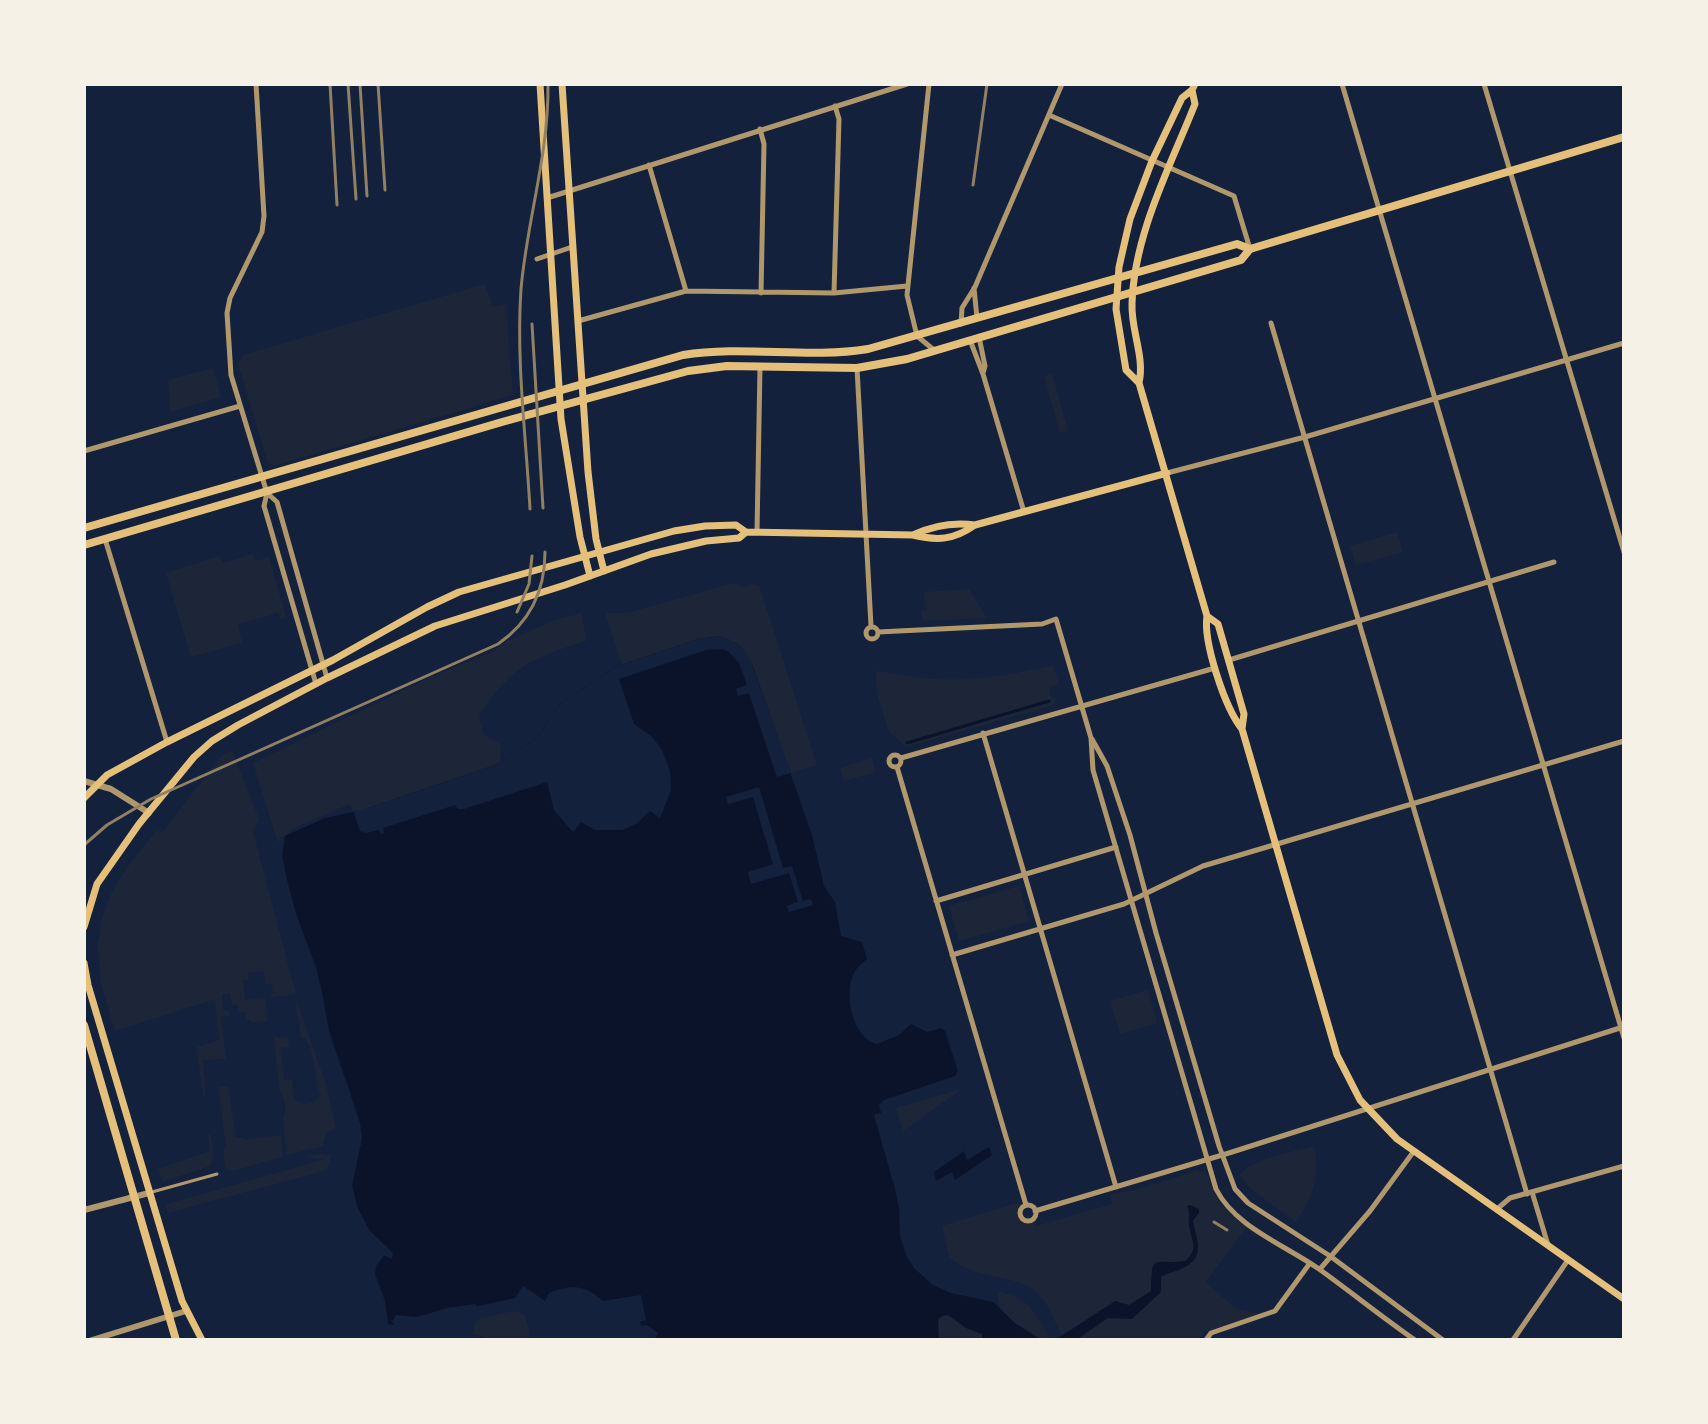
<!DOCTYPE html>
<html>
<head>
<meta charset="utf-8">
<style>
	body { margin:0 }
	#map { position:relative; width:1708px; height:1424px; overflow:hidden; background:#14213d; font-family:"Asap Condensed",sans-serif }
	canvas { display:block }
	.frame { position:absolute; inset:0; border:86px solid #f6f1e7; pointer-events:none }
</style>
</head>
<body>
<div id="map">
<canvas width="1708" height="1424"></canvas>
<div class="frame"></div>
</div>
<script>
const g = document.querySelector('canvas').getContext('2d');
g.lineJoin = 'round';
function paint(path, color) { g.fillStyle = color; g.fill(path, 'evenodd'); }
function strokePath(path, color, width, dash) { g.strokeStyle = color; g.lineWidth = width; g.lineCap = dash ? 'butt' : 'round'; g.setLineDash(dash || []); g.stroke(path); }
paint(new Path2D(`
	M485 284 493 307 506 304 513 395 274 466 268 463 238 364 243 355Z
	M213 368 221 397 170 412 168 380Z
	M1052 373 1068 431 1060 433 1044 376Z
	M1397 532 1403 552 1356 565 1350 546Z
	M253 554 256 561 269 557 286 617 281 619 278 613 238 624 242 643 191 657 166 573 219 556 223 563Z
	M734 583 744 587 752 584 759 585 817 765 777 777 626 677 605 613H627Z
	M969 589 987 618 923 621 921 611 926 610 924 592Z
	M582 613 586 641C532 658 510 667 479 716L483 734 502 745 500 750 502 771 360 831 350 804 292 829 278 843 253 763 426 679 490 653 508 640 556 620Z
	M1053 665 1059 684 1049 688 1050 695 1056 700 1053 705 906 747 889 732 877 693 876 671C886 672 897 675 907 676 957 684 1005 677 1053 665Z
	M232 751 259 819 253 832 296 994 269 998 273 994 272 984H265L264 971 248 973 249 980 243 981 245 1000 265 998 268 1021 251 1023 250 1020H247L246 1012 239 1013 238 1005H232L230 993 222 994 223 1010 229 1011V1016L221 1017 226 1059 203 1060 206 1096H203L197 1047 219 1040 215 999 115 1031 101 984 97 941 99 940C101 895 130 863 157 830L162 833 221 756Z
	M872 758 876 772 844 781 840 768Z
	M1019 886 1029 921 959 941 949 906Z
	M1148 990 1157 1023 1120 1034 1110 1001Z
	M295 997 326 1084 336 1128 326 1133 323 1146 287 1155 283 1118C287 1110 285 1099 280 1091L273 1034 276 1038 288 1037 289 1047 280 1048 284 1080H292L295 1101H299L301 1105 314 1102 320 1096 311 1049 305 1038H301Z
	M229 1086 235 1138H243L244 1140 281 1135 283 1156 233 1171 225 1167 223 1149 226 1147 218 1087Z
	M958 1090 959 1091 903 1131 896 1108Z
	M208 1135H211L214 1158 210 1166 162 1182 158 1169 210 1151Z
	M1314 1146C1320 1176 1313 1197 1296 1222L1251 1189 1240 1175C1248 1160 1296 1151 1314 1146Z
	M318 1154 331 1155 327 1170 168 1213 166 1205 170 1203 326 1159 305 1157Z
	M1195 1170 1205 1172 1221 1204 1246 1227 1206 1282 1236 1309 1260 1314 1205 1332 1197 1340H1066C1054 1325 1051 1305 1036 1292 1014 1273 971 1280 949 1256L942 1226 1020 1202C1019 1211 1015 1218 1025 1223L1034 1222 1036 1226 1112 1204 1110 1194 1134 1190 1188 1174Z
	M998 1291C1033 1300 1033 1312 1051 1340 1033 1340 1012 1325 1002 1310 998 1305 998 1298 998 1291Z
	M514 1311 524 1314 529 1330V1340H495L474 1334V1325L480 1318Z
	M948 1315 966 1328 982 1334V1340H939L938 1320 942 1316Z`), '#1d2539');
paint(new Path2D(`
	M721 636 740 645 754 669 812 835 824 886 835 902 841 936 862 942 867 959C863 963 856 968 854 973 843 994 853 1039 877 1044L899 1035 911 1024 927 1032 941 1028 945 1031 958 1071 955 1076 884 1100 879 1105 904 1197V1231L925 1272 958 1291 989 1298 1015 1323 1041 1340H982V1334L966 1328 948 1315 942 1316 938 1320 939 1340H654L658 1333 647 1325 641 1326 640 1322 646 1320 641 1295 603 1301C585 1285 572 1284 549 1293L545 1301 523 1286 515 1298 418 1319 395 1320 393 1325 388 1324 385 1301 375 1274 376 1266 386 1253 369 1230 357 1207 352 1185 362 1138 350 1092 328 1031 317 970 293 906 282 858 285 836 325 818 362 810 495 765 537 738 560 704 617 666 698 639Z
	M989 1147 992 1155 955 1180 952 1172 936 1181 934 1172 964 1151 967 1160Z
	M1190 1205 1199 1209V1213L1193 1221C1197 1243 1207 1258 1179 1270 1173 1272 1167 1273 1161 1277V1292L1132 1319 1108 1318 1076 1340H1055L1115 1301 1129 1305 1151 1291C1152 1252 1152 1265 1185 1261 1200 1248 1191 1241 1189 1225 1188 1216 1191 1214 1187 1206Z`), '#0b132b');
paint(new Path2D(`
	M721 636 740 645 750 659 791 773 777 777 749 693 738 696 736 689 747 685 739 663 729 652 722 649 706 650 619 679 634 724 652 737 662 750 670 771 671 790 660 818 650 811 636 824 622 830H595L581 822 573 832 554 810 547 782 464 809H458L455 805 383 828 384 833 381 834 379 830 366 833 360 831 353 810H362L495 765 537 738 560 704 617 666 698 639Z
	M759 787 783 868 792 866 803 901 811 899 813 905 789 912 787 906 798 902 789 873 751 884 748 872 773 864 753 797 728 804 726 797Z
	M285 836 281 851 286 876 299 925 321 987 329 1031 360 1123 362 1138 352 1185 357 1207 369 1230 393 1253 392 1259 381 1254 382 1250 365 1232 353 1208 348 1185 357 1138 356 1124 325 1033 313 971 290 907 278 859V844L281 837Z
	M882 1113 908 1196 909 1237 921 1262 938 1278 958 1288 992 1298 998 1303 951 1293 933 1285 914 1268 906 1255 900 1236 899 1207 894 1185 874 1115Z
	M475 1304 479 1308 469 1316 418 1323 400 1321 396 1328 392 1322 396 1315 417 1317 448 1308Z`), '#14213d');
strokePath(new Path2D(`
	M907 743 1049 701`), '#0b132b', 3);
strokePath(new Path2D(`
	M152 1192 217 1174`), '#b1986c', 3);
strokePath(new Path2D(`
	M256 84 264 216 262 232 230 298 227 313 231 375 267 493 277 502 327 678
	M929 84 907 295 917 336 934 350
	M1342 84 1624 1038
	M1484 84 1624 552
	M1049 115 1234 196 1250 249
	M760 129 764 144 761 293
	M649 165 686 291
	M547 198 907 84
	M537 259 572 247
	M974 288 977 318
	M834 293 839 119 835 106
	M578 321 686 291 834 293 907 286
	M1271 323 1527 1194
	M961 324 962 308 975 287 1062 84
	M979 337 985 366 983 373
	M970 340 983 374 1024 512
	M857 368 871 626
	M84 451 240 406
	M1167 473 1305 437 1624 343
	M267 493 264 506 316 684
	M757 532 760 367
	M105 539 167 742
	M866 633a6 6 0 1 1 12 0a6 6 0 1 1-12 0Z
	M878 632 1042 624 1056 619 1091 738 1093 770 1216 1189C1235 1227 1285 1245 1319 1269 1351 1292 1382 1317 1415 1340
	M1229 660 1554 562
	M983 733 1116 1187
	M1092 739 1107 766 1130 835 1156 933 1219 1146 1235 1189 1248 1203 1330 1256 1443 1340
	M889 761a6 6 0 1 1 12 0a6 6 0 1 1-12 0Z
	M901 758 1215 668
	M897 767 1026 1205
	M936 901 1116 847
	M952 955 1124 904 1203 866 1624 741
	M1532 1192 1548 1245
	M1020 1213a8 8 0 1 1 16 0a8 8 0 1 1-16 0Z
	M1497 1209 1510 1198 1624 1166
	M1035 1211 1229 1153 1623 1027
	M1320 1269 1370 1211 1414 1151
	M1206 1340 1211 1333 1275 1311 1310 1263
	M1513 1340 1568 1260`), '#b1986c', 5);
strokePath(new Path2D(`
	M84 781 111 789 149 813
	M84 1210 149 1193
	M92 1340 186 1311`), '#b1986c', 6);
strokePath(new Path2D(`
	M540 84 561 419 580 537 590 576
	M562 84 588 472 596 539 604 571
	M1195 84 1192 90 1182 98 1152 161 1130 219 1119 267 1116 309 1126 370 1139 383 1207 616C1203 642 1225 708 1242 729
	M1139 383C1145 357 1131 331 1132 304 1134 234 1170 167 1195 104L1192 90
	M913 535C932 526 954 522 975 525
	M1207 616 1218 624 1244 714 1242 729 1337 1055 1360 1100 1397 1139 1624 1299
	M84 798 107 775 167 742 333 660 427 607 459 592 674 531 705 526 736 525 746 532 913 535C937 541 954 540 975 525L1167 473
	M84 927 97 884 139 824 194 757 212 741 238 725 327 678 435 626 565 585 651 554 706 541 739 538 746 532
	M84 963 88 985 182 1301 202 1340`), '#e5c07b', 7);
strokePath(new Path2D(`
	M84 528 683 355C744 345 807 359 868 349L1237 244 1250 249
	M84 545 502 422 688 371 727 366 857 368 907 359 1241 260 1250 249 1624 137
	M84 1025 176 1340`), '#e5c07b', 8);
strokePath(new Path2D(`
	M330 84 337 205
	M348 84 356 199
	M360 84 367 196
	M378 84 385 190
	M973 185 987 84
	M532 324 543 508
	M530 509C526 436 516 361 521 289 527 220 549 154 548 84
	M517 612 529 584 532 556
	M84 845 107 825 151 799 498 644C530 622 545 591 545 552
	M1214 1222 1227 1230`), '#918062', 3);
</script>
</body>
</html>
